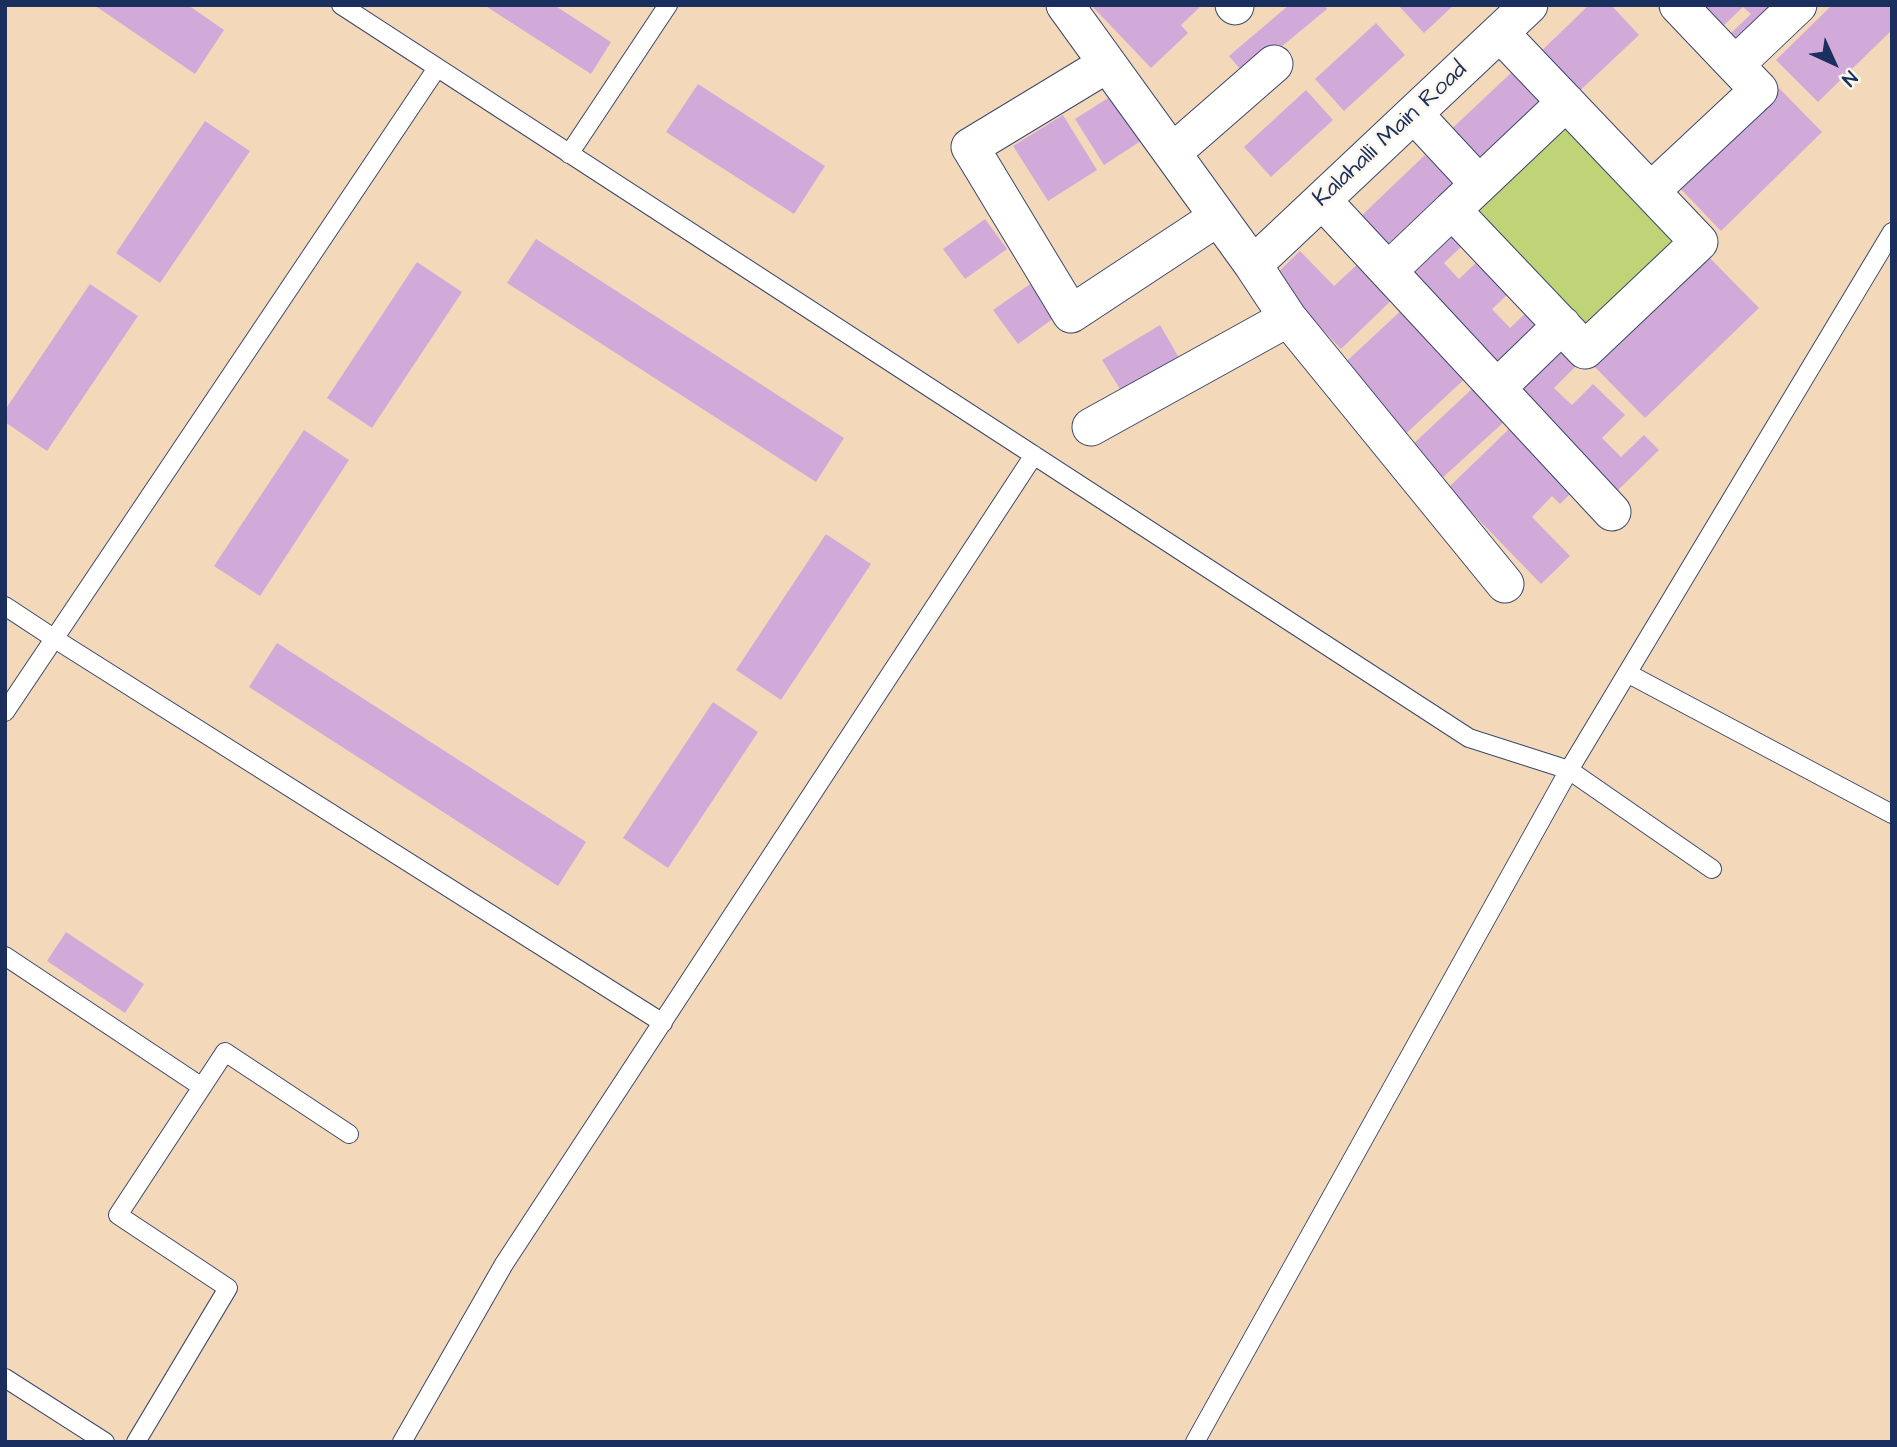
<!DOCTYPE html>
<html>
<head>
<meta charset="utf-8">
<style>
	body { margin:0 }
	#map { position:relative; width:1897px; height:1447px; overflow:hidden; background:#f3d9ba; font-family:"Architects Daughter",sans-serif }
	canvas { display:block }
	.frame { position:absolute; inset:0; border:7px solid #1b2f5e; pointer-events:none }
	.north { position:absolute; left:1799px; top:28px; width:70px; height:70px; -webkit-text-stroke:5px #fbf7ec; paint-order:stroke; rotate:135deg; font-size:19px; font-weight:700; line-height:28px; text-align:center; color:#1b2f5e }
	.north::after { content:''; display:block; margin:auto; width:24px; height:32px; background:#1b2f5e; clip-path:polygon(50% 0,100% 100%,50% 72%,0 100%) }
</style>
</head>
<body>
<div id="map">
<canvas width="1897" height="1447"></canvas>
<div class="frame"></div>
<div class="north">N</div>
</div>
<script>
const g = document.querySelector('canvas').getContext('2d');
g.lineJoin = 'round';
function paint(path, color) { g.fillStyle = color; g.fill(path, 'evenodd'); }
function strokePath(path, color, width, dash) { g.strokeStyle = color; g.lineWidth = width; g.lineCap = dash ? 'butt' : 'round'; g.setLineDash(dash || []); g.stroke(path); }
function write(font, color, halo, rows, align = 'center') {
  g.font = font + ' "Architects Daughter",sans-serif'; g.lineWidth = 5; g.setLineDash([]); g.textBaseline = 'middle'; g.strokeStyle = halo; g.fillStyle = color; for (const [text, x, y, turn = 0] of rows) {
    g.save(); g.translate(x, y); g.rotate((+turn || 0) * Math.PI / 180); g.textAlign = isNaN(turn) ? turn : align; if (halo) g.strokeText(text, 0, 0); g.fillText(text, 0, 0); g.restore();
  }
}
paint(new Path2D(`
	M1564 126 1674 244 1583 330 1472 211Z`), '#bfd377');
paint(new Path2D(`
	M94 5H188L224 30 195 74Z
	M484 5H554L611 42 591 74Z
	M1091 5H1202L1181 25 1188 33 1151 68Z
	M1289 5H1324L1327 9 1246 76 1229 56Z
	M1398 5H1454L1424 33Z
	M1589 5H1611L1639 35 1571 99 1533 59Z
	M1701 5H1783L1739 46 1729 35 1751 14 1743 7 1721 28Z
	M1832 5H1892V30L1818 102 1776 60Z
	M1376 23 1405 55 1344 111 1315 79Z
	M1512 72 1548 110 1480 174 1444 136Z
	M698 84 825 166 794 214 666 132Z
	M1779 88 1822 132 1721 231 1678 186Z
	M1306 90 1333 120 1271 177 1244 147Z
	M1116 93 1144 139 1104 165 1075 119Z
	M1063 115 1097 170 1048 201 1013 146Z
	M205 121 250 151 160 283 116 253Z
	M1425 155 1462 192 1394 257 1358 219Z
	M985 219 1007 249 965 279 943 249Z
	M1452 233 1464 244 1444 263 1459 279 1479 260 1510 292 1492 309 1510 328 1528 311 1538 322 1491 368 1405 278Z
	M536 239 844 438 816 482 507 283Z
	M1300 251 1334 286 1359 263 1401 291 1341 349 1273 277Z
	M1704 252 1759 308 1645 418 1591 363Z
	M417 262 462 292 372 428 327 398Z
	M90 284 138 316 47 451 5 422V410Z
	M1030 284 1054 318 1018 344 993 310Z
	M1407 305 1471 373 1398 441 1334 373Z
	M1160 325 1182 363 1125 397 1102 360Z
	M1560 351 1576 366 1554 388 1572 405 1593 384 1625 415 1602 438 1621 457 1644 435 1659 450 1611 497 1513 399Z
	M1474 387 1505 421 1440 480 1410 447Z
	M1510 428 1572 492 1560 504 1552 496 1532 517 1570 556 1541 584 1448 488Z
	M304 430 349 460 260 596 214 566Z
	M826 534 871 564 781 700 736 670Z
	M277 643 586 842 558 886 249 687Z
	M713 702 758 732 668 868 623 838Z
	M66 932 144 984 125 1013 47 961Z`), '#d2aad9');
const lane = new Path2D(`
	M341 5 1469 738 1569 770 1712 869
	M569 154 668 5
	M5 606 55 639 663 1023
	M1627 673 1892 814
	M5 712 437 68
	M5 956 202 1087
	M5 1378 105 1442
	M136 1442 228 1288 118 1215 225 1052 349 1134
	M402 1442 504 1264 1034 455
	M1195 1442 1569 770 1892 232`);
const street = new Path2D(`
	M1065 5 1253 265 1288 318 1505 584
	M1234 5 1235 6
	M1678 5 1735 65 1798 5
	M1500 33 1699 242 1585 350 1452 210 1566 102
	M1107 64 970 147 1071 314 1218 217
	M1414 114 1479 184
	M1172 153 1274 64
	M1651 191 1759 90 1735 65
	M1322 200 1612 512
	M1253 265 1529 5
	M1388 271 1452 210
	M1497 388 1562 325
	M1091 427 1288 318`);
strokePath(lane, '#3b486c', 20);
strokePath(street, '#3b486c', 39);
strokePath(lane, '#fff', 18);
strokePath(street, '#fff', 37);
write('24px', '#1b2f5e', '#fbf7ec', [
	["Kalahalli Main Road",1391,135,-43]
]);
</script>
</body>
</html>
